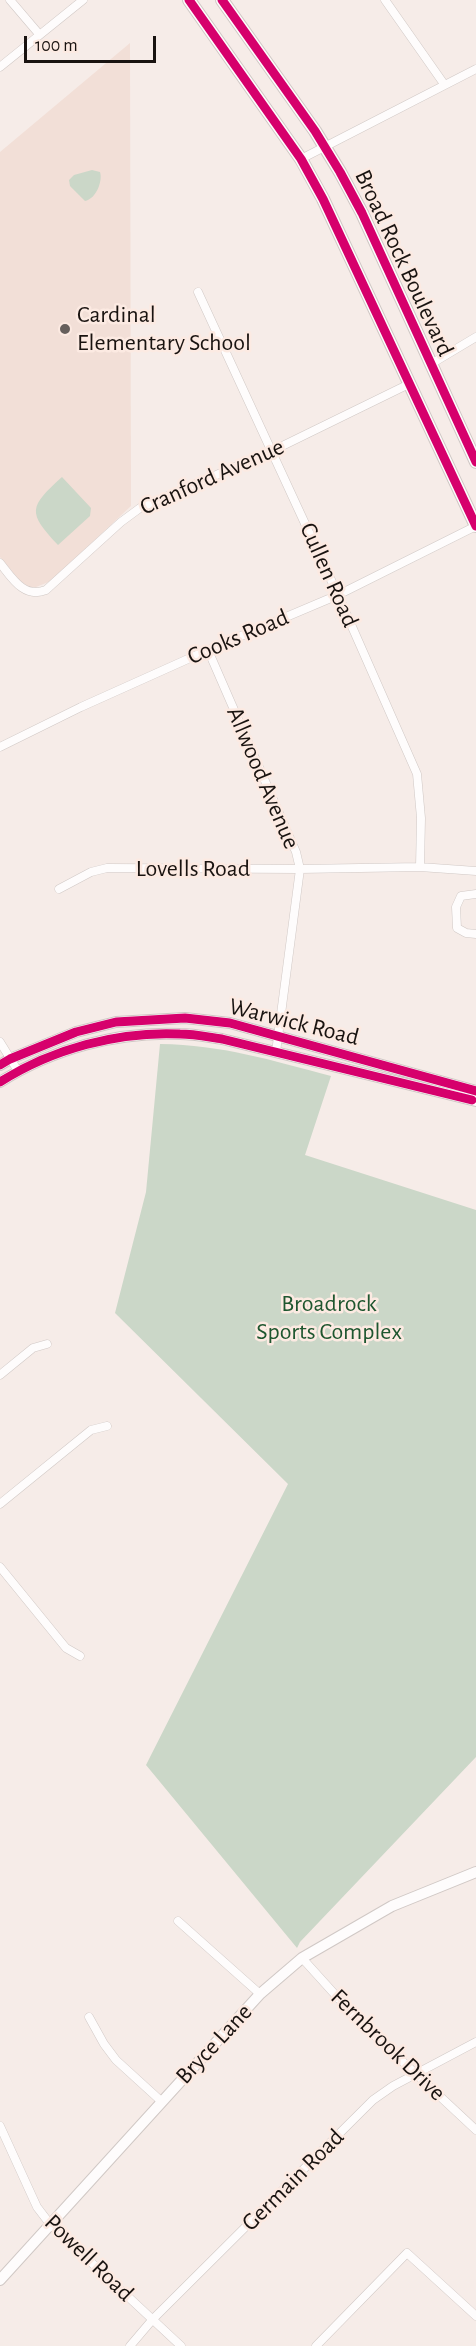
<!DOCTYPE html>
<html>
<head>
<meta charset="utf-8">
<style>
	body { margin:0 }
	#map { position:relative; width:476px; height:2346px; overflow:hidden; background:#f6ece8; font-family:"Alegreya Sans",sans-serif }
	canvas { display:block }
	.scale { position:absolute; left:24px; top:36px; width:132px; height:27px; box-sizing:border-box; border:3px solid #191310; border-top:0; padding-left:8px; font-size:18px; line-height:21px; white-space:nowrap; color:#191310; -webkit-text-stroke:4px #fceae2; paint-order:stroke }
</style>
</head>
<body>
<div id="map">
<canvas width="476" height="2346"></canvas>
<div class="scale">100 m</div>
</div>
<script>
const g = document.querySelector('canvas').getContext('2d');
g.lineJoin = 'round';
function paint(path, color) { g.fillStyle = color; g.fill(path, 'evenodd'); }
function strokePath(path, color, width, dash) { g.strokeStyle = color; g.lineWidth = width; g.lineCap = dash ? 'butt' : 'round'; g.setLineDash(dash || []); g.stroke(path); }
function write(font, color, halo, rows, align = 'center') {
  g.font = font + ' "Alegreya Sans",sans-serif'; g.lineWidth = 5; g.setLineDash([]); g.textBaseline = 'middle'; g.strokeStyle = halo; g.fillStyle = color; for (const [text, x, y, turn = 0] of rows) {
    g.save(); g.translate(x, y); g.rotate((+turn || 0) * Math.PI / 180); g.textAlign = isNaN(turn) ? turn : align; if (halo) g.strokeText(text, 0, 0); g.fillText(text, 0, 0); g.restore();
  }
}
paint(new Path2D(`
	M130 43 131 506 51 581 36 587H29L20 581 0 557V152Z`), '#f2dfd7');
paint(new Path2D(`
	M92 170 100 172C103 181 96 199 85 201L70 186 69 180 74 175Z
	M62 477 91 508 90 516 58 545C27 512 29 507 62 477Z
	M160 1044C223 1045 270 1060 331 1076L305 1155 476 1210V1757L300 1942 297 1948 146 1765 288 1484 115 1313 146 1192Z`), '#cbd7c8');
const street = new Path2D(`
	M10 0 39 34
	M385 0 444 84
	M0 67 83 0
	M301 159 476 69
	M198 292 338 595 417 774 421 818 420 867
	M431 364 476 337
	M0 563C12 578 24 599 46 590L121 522 140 508 272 451 409 384
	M208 650 296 852 300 869 276 1052
	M0 747 81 707 208 650 338 595 476 526
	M59 889 91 872 107 868 300 869 420 867 476 871
	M476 894 461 896 456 907 457 928 466 933 476 934
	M0 1042 18 1071
	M0 1375 33 1348 47 1344
	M0 1504 91 1430 107 1426
	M0 1567 66 1648 80 1656
	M178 1921 260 1994
	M302 1958 358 2020 476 2130
	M89 2017 104 2044 116 2060 161 2101
	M0 2126 37 2207 50 2224 181 2346
	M130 2346 153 2319 373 2100 393 2086 476 2042
	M316 2346 407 2253 476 2316`);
const secondary = new Path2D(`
	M0 1065 10 1059 76 1032 116 1022 185 1018 230 1023 476 1091
	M0 1082C52 1049 118 1031 180 1034 194 1034 208 1037 222 1039L476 1101
	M0 2280 260 1994 302 1958 392 1906 476 1872`);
const primary = new Path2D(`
	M189 0 301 159 323 199 476 526
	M222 0 315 131 340 172 362 213 476 462`);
strokePath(street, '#d0c8c5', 9);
strokePath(secondary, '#d0c8c5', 12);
strokePath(primary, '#d0c8c5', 14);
strokePath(street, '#fefcfc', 8);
strokePath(secondary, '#fefcfc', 10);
strokePath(primary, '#fefcfc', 12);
strokePath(new Path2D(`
	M189 0 301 159 323 199 476 526
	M222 0 315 131 340 172 362 213 476 462
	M0 1065 10 1059 76 1032 116 1022 185 1018 230 1023 476 1091
	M0 1082C52 1049 118 1031 180 1034 194 1034 208 1037 222 1039L472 1100`), '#d6006c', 9);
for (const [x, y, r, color] of [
	[65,329,6,"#665f5c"]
]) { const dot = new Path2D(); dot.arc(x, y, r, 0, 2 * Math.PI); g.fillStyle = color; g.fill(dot); strokePath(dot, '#fceae2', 2); }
write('24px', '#191310', '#fceae2', [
	["Broad Rock Boulevard",404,263,65],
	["Cranford Avenue",212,477,-24],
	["Cullen Road",329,575,66],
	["Cooks Road",238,637,-23],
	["Allwood Avenue",263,778,67],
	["Lovells Road",193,869],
	["Warwick Road",294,1022,14],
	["Bryce Lane",214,2044,-47],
	["Fernbrook Drive",388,2045,44],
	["Germain Road",293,2180,-45],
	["Powell Road",89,2258,44]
]);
write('24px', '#191310', '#fceae2', [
	["Cardinal",77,315],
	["Elementary School",77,343]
], 'left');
write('24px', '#1e562f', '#fceae2', [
	["Broadrock",329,1304],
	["Sports Complex",329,1332]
]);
</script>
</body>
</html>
